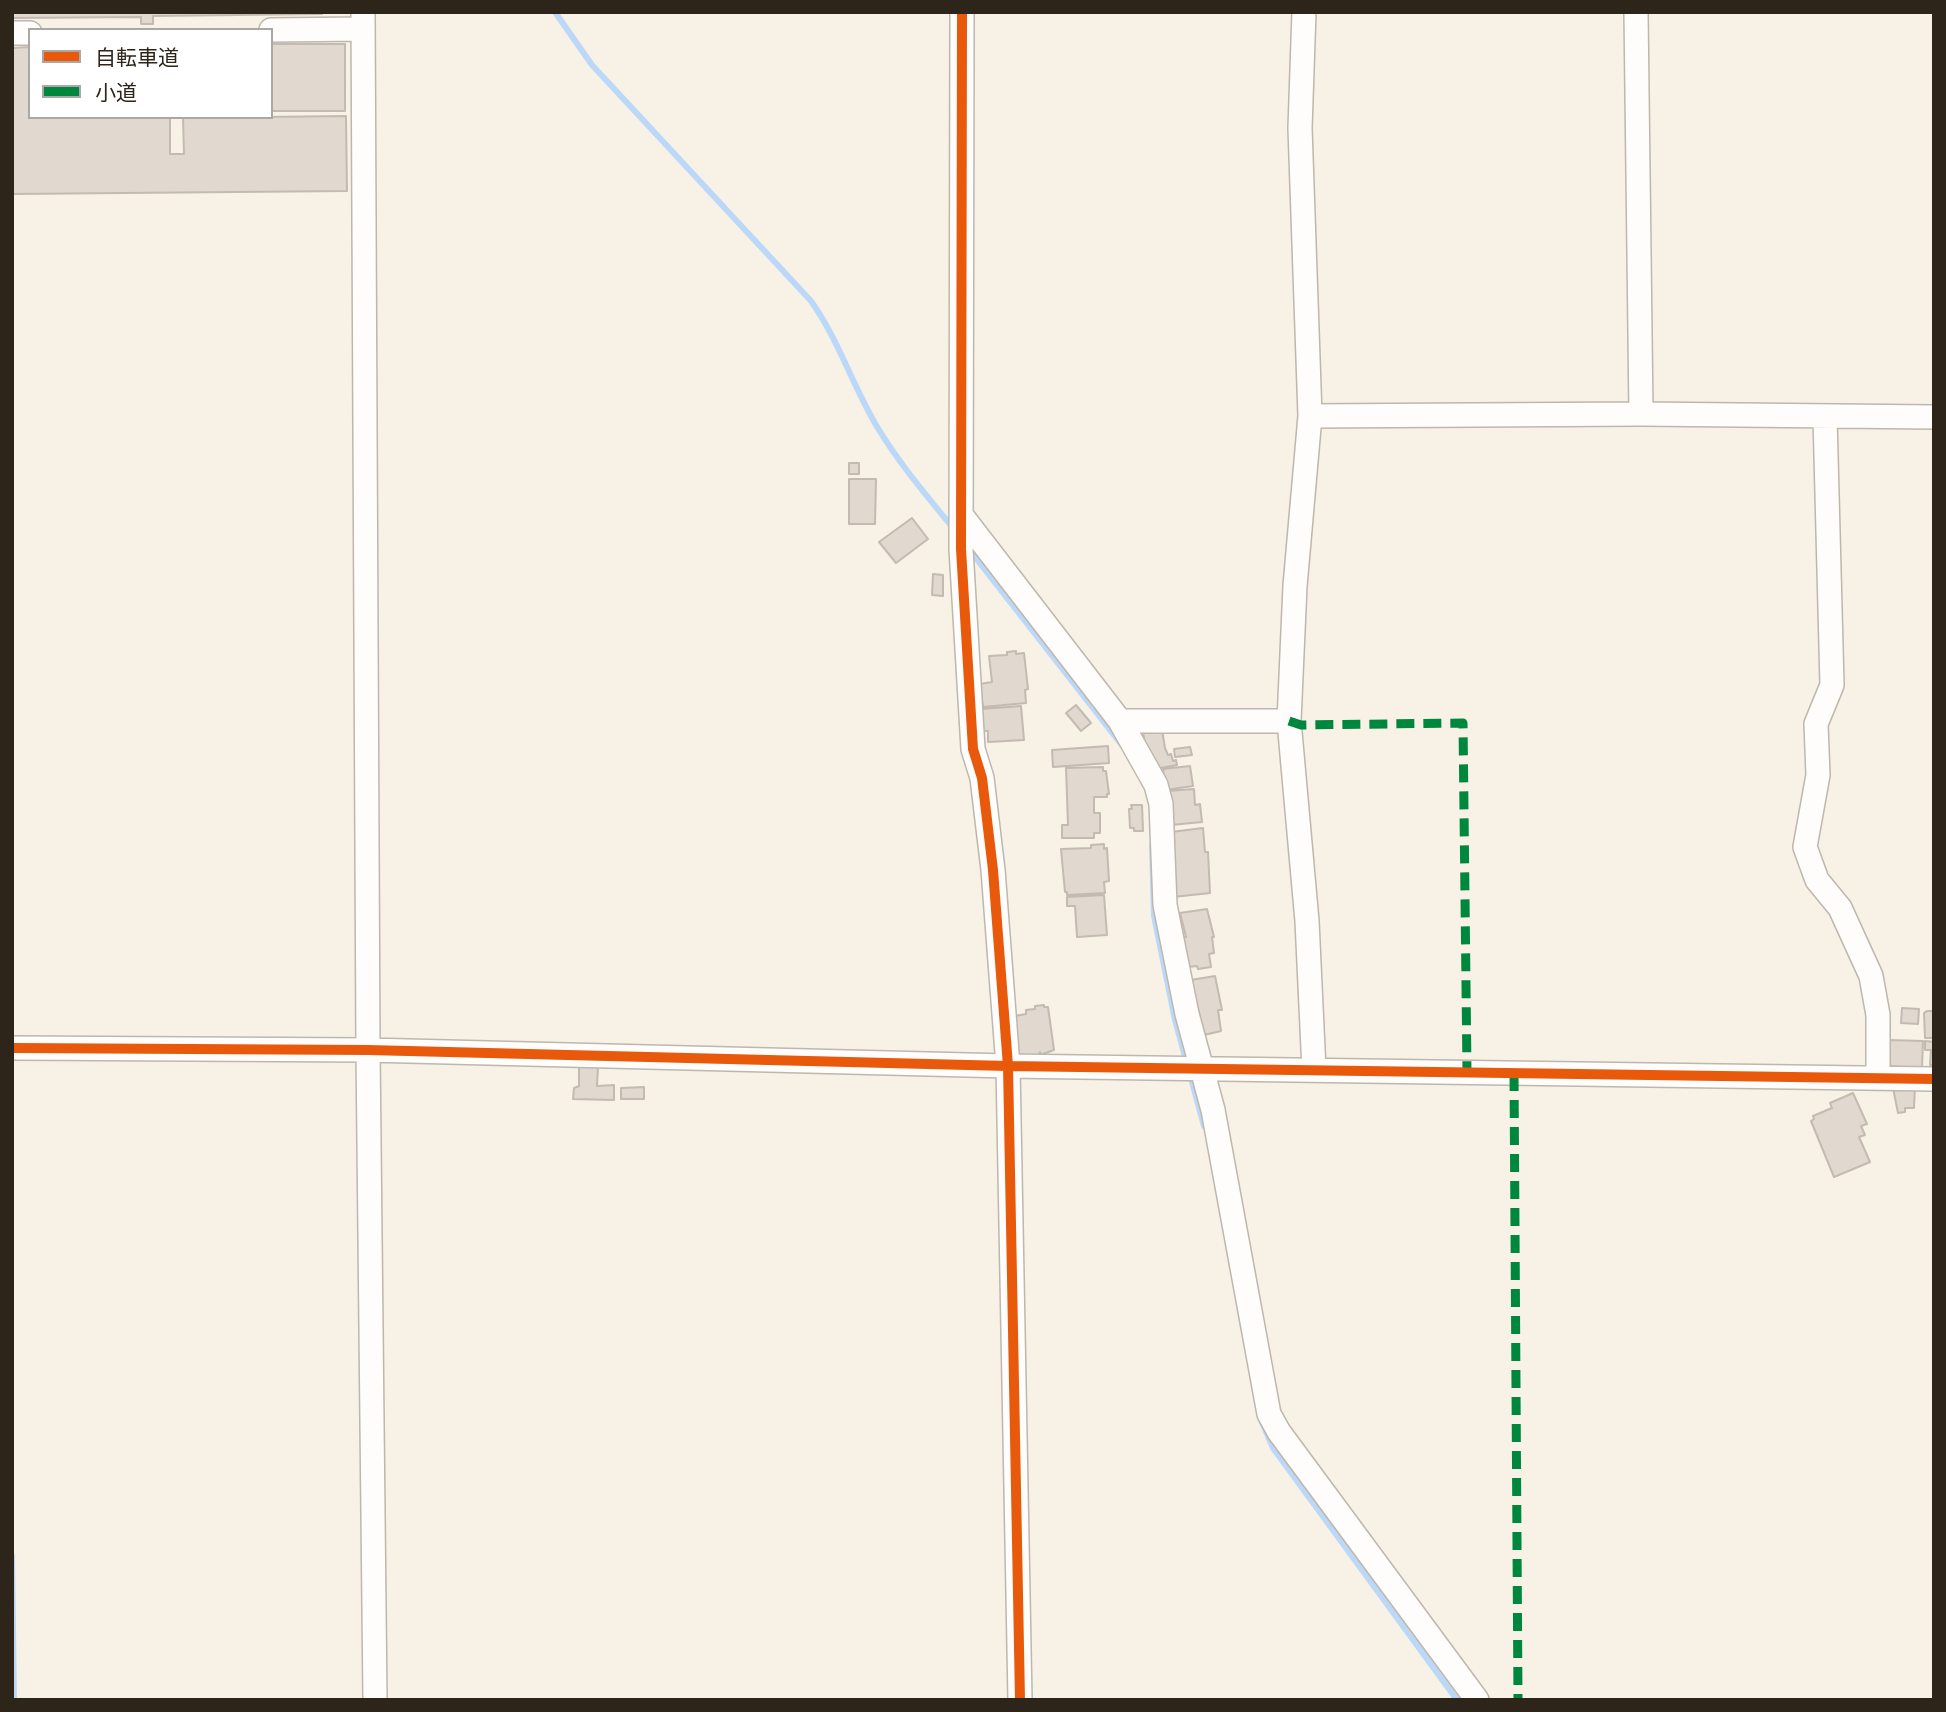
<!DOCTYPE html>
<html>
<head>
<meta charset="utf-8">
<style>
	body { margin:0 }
	#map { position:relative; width:1946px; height:1712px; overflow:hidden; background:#f7f1e6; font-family:"Titillium Web","Noto Sans JP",sans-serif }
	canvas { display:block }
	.frame { position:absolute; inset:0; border:14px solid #2d2519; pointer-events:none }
	.legend { position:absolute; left:28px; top:28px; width:245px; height:91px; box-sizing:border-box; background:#fff; border:2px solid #aba8a3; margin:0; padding:9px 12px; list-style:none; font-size:21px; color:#2d2519 }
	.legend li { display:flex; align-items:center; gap:14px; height:35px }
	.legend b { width:35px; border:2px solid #aba8a3 }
</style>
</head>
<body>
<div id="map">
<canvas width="1946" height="1712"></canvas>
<div class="frame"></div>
<ul class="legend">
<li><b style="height:9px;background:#e8590c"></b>自転車道</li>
<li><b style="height:9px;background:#00873e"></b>小道</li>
</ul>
</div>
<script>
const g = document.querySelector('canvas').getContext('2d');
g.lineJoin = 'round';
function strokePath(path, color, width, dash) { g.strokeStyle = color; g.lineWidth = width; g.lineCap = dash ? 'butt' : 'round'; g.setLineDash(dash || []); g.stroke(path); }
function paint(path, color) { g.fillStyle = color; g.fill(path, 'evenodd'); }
strokePath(new Path2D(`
	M555 12 592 65 811 301C838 339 852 384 876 425 898 462 926 495 953 528
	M968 548 1121 744
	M1152 845 1154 916 1175 1020 1204 1126
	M1262 1422 1273 1448 1457 1700
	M12 1556 14 1700`), '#bcd8f8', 6);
const building = new Path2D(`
	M12 12H322V14L153 16V24H141V17L12 18Z
	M271 44H345V111H271Z
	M30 47V117H170V154H184L183 118 346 116 347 191 12 194V48Z
	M849 463H859V474H849Z
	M849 479H876L875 524H849Z
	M912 518 928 539 896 563 879 542Z
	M933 574 943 575V596L932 595Z
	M1016 651V654L1024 653 1028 689 1025 690 1026 703 983 707 980 684 992 682 989 656 1007 655V652Z
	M1076 705 1091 723 1081 731 1066 713Z
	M1021 706 1024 740 988 742V731H983L981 709Z
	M1162 730 1165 748 1168 755 1171 754 1173 761 1176 760 1177 765 1155 769 1153 757H1149L1147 752 1143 733Z
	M1108 746 1109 763 1053 767 1052 750Z
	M1190 747 1192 755 1175 757 1174 749Z
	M1190 766 1193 786 1165 790 1163 769Z
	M1103 767V771H1106L1109 794H1107V797H1094V813H1100V833H1094V838H1062V825H1068L1066 768Z
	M1194 789 1195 805 1200 804 1202 822 1171 825 1168 791Z
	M1131 805H1142L1143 831H1134V828H1130L1129 809H1132Z
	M1203 828 1205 852H1208L1210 893 1173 897 1170 872H1175L1171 832Z
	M1104 844V849L1107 848 1109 881 1104 882 1105 893 1067 895V892H1065L1061 849 1091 848V845Z
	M1104 895 1107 935 1077 937 1075 906H1067V897Z
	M1207 909 1214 937H1212L1214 953 1209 954 1211 967 1198 969 1197 966 1187 967 1181 938 1186 937 1180 913Z
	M1215 976 1222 1010H1218L1221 1031 1204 1035 1191 980Z
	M1044 1005V1007H1048L1054 1050 1040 1055V1052L1038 1055H1018L1015 1016 1026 1014V1010L1035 1009V1006Z
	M1902 1008 1919 1009 1918 1024 1901 1023Z
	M1927 1011H1934V1038H1925L1924 1013Z
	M1889 1040 1923 1041 1922 1068 1888 1066Z
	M1925 1041 1934 1042V1065H1930L1931 1050H1925Z
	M579 1065 598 1066 597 1086 614 1085V1100L573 1099 574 1088 579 1086Z
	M1894 1085 1915 1086 1914 1108H1905V1112L1898 1113 1894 1093Z
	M644 1087V1099H621V1088Z
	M1853 1093 1867 1124 1861 1126 1865 1135 1859 1137 1870 1162 1834 1177 1811 1121 1814 1119 1813 1116 1832 1108 1830 1103Z`);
paint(building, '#e1d9cf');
strokePath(building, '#c3bab1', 2);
const minor = new Path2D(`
	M363 12 368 1050 375 1700
	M962 12 961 549 973 749 982 778 993 870 1008 1066 1020 1700
	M1304 12 1300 128 1310 416 1295 586 1289 721 1307 921 1314 1070
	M1636 12 1641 414
	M271 30 363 29
	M12 33H30
	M1310 416 1641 414 1934 417
	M1825 417 1832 685 1816 724 1818 775 1805 847 1817 880 1840 908 1871 976 1878 1015V1078
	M962 516 1120 721H1289
	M1120 721 1156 785 1161 804 1165 905 1187 1014 1213 1110 1269 1414 1279 1432 1477 1700
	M12 1048 368 1050 1008 1066 1934 1079`);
strokePath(minor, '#bdb7ac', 26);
strokePath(minor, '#fefdfb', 23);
strokePath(new Path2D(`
	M1289 721 1301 725 1463 723 1467 1072
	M1514 1073 1518 1700`), '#00873e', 9, [18, 9]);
strokePath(new Path2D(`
	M962 12 961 549 973 749 982 778 993 870 1008 1066 1020 1700
	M12 1048 368 1050 1008 1066 1934 1079`), '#e8590c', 10);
</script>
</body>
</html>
